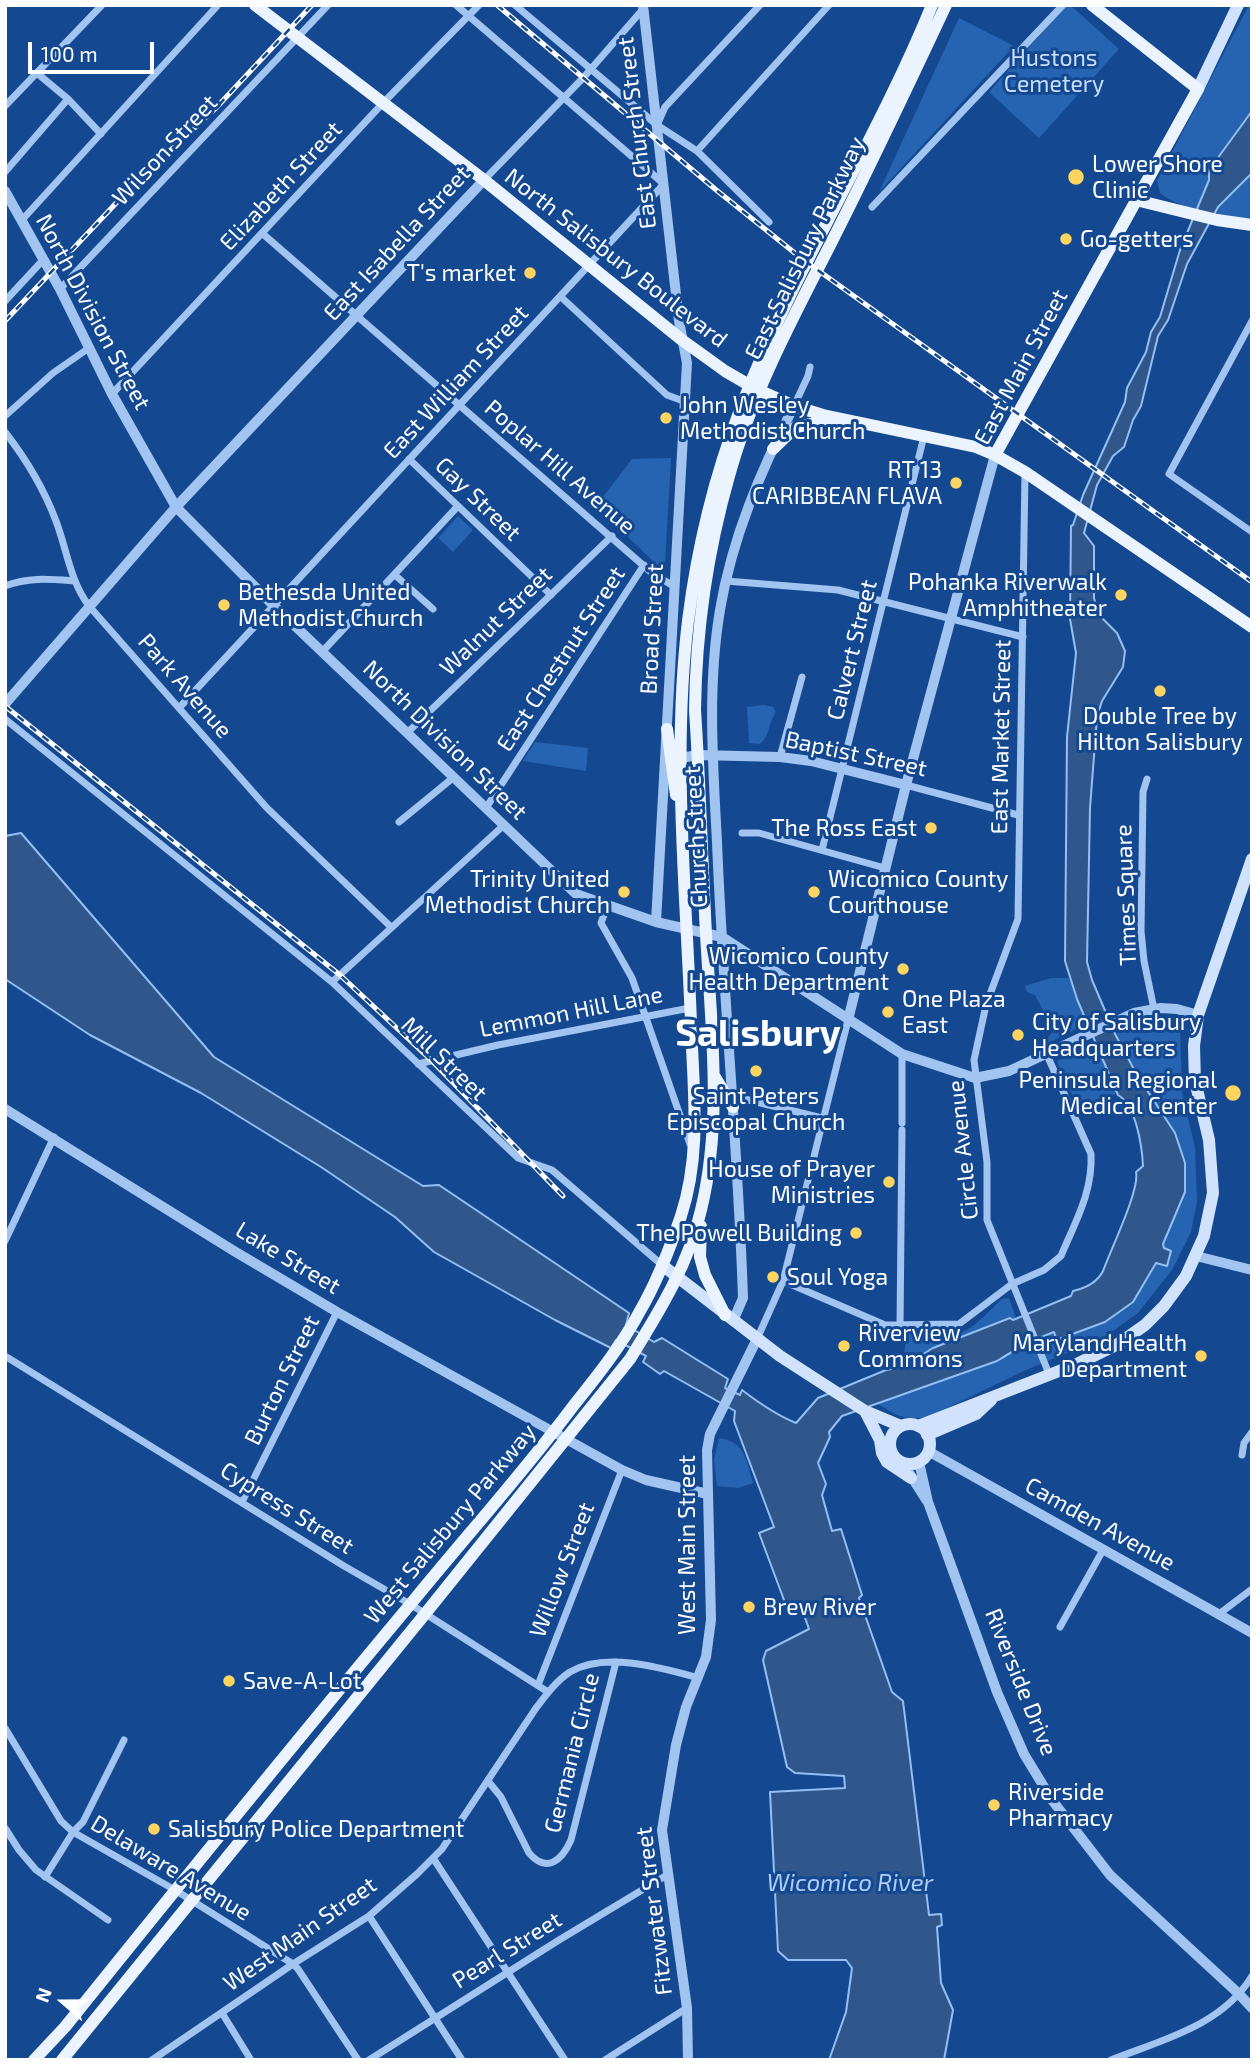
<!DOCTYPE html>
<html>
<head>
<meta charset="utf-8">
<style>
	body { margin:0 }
	#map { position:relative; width:1257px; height:2065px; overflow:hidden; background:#144992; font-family:"Exo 2",sans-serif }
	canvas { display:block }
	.frame { position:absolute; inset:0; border:7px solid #fff; pointer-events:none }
	.north { position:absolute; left:28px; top:1967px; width:70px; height:70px; -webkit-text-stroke:5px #144992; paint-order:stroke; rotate:290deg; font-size:19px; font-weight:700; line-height:28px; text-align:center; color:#fff }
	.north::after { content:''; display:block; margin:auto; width:24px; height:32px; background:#fff; clip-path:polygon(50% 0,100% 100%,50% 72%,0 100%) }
	.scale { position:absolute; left:28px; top:42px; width:126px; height:32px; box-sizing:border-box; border:4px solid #fff; border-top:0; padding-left:9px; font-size:21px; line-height:24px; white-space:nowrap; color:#fff; -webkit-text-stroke:5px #144992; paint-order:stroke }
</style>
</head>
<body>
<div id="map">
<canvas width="1257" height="2065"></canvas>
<div class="frame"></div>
<div class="north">N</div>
<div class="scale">100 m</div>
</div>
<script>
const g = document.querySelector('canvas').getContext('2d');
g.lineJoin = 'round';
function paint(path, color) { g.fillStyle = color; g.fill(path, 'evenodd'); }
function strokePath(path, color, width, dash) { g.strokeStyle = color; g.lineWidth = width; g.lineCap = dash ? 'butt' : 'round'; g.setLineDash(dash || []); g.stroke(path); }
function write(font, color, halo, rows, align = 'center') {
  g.font = font + ' "Exo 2",sans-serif'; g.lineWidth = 6; g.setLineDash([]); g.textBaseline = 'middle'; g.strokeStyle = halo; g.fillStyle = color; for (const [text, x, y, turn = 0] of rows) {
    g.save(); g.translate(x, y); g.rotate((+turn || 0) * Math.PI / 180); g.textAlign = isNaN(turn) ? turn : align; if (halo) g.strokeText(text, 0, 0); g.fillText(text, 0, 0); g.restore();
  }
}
paint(new Path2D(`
	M1067 5H1070L1119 49 1039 138 989 92Z
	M1249 5H1252V221C1225 216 1182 211 1160 193L1157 181Z
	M959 18 1014 46 879 192Z
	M671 458 665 563 657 565 596 506 632 459Z
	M458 516 473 530 453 552 438 538Z
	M764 705 773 707 776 712C768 723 770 736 760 744L749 743 747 707Z
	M535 742 588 748 586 771 523 761Z
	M1051 978H1069L1088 1023 1044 1045 1043 1042 1054 1031 1035 995 1027 992 1025 986Z
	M1169 1019 1180 1025 1182 1093 1195 1147 1197 1202 1191 1232 1172 1270 1138 1313 1103 1338 1026 1370 932 1415C907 1423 898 1416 876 1403L1011 1352 1022 1344 1054 1332 1056 1338 1105 1322 1133 1302 1156 1263H1162L1163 1244 1185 1192V1163L1175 1133 1138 1075 1115 1034 1153 1020Z
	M1096 1042 1117 1093 1079 1110 1057 1061Z
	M1009 1298 1016 1318 1012 1320 1010 1318 933 1348 902 1367 906 1339 910 1331C916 1331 919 1334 925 1334 968 1340 974 1325 1002 1299Z
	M719 1438C746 1442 746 1460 753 1483L738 1488 717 1486 714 1460Z`), '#2663b1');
const water = new Path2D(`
	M1252 111V173L1218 207 1187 264 1168 320 1158 336 1141 406 1133 420 1124 447 1113 456 1097 485 1084 533 1094 546V598L1097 609 1103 619 1117 633 1125 651 1123 667 1102 701 1097 717 1090 808 1087 962 1092 980 1115 1034 1137 1075 1175 1133 1185 1163V1192L1163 1244 1164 1248 1171 1251 1167 1266 1156 1263 1133 1302 1105 1322 1059 1339 1056 1338 1054 1332C1030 1341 1018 1348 997 1361L842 1416 829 1432 830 1437 818 1463 826 1484 822 1495 832 1531 841 1529 862 1595 859 1598 892 1692 903 1701 929 1915 941 1914 942 1925 937 1927 941 1983 953 2010 944 2060H829L846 2012 852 1968 846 1960H788L778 1951 770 1792 845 1788 844 1776 795 1773 787 1767 763 1660 766 1651 809 1629 803 1612 790 1616 759 1533 774 1527 734 1421 735 1411 664 1371 660 1374 643 1362 646 1356 616 1340 611 1348 555 1320 434 1252 395 1217 321 1167 201 1093 90 1035 5 979V836L21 833 214 1057 423 1186 439 1185 629 1313 626 1325 654 1342 662 1338 728 1379 725 1388 740 1395 742 1390C759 1403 776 1415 796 1423L818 1398 886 1370 902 1367 933 1348 1010 1318 1013 1320 1071 1296 1073 1291C1086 1288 1097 1283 1103 1271 1110 1251 1140 1190 1136 1172L1143 1166C1142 1146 1136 1105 1118 1095L1077 999 1065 961 1067 737 1076 653 1070 619 1071 526 1073 525 1083 495 1125 402 1127 388 1146 352 1151 332 1160 317 1180 250 1209 180V170Z`);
paint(water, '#2f578c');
strokePath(water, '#93bff4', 2);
strokePath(new Path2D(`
	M515 5 657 125 697 151 769 222
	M38 74 68 99 101 134
	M5 106 102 5
	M658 123 665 107 760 5
	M697 151 829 5
	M5 172 68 99
	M484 180 583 78 644 8
	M872 207 1063 5
	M22 220 218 5
	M263 234 652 573 675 587
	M60 289 328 5
	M561 297 667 395 686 402
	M5 301 44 259
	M1252 321 1169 474 1252 532
	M112 394 383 103 479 5
	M794 406 808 376 810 367
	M5 416 53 373 89 348
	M5 432C26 459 44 489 56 521 67 550 70 581 89 606L267 808 391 927
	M409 459 551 595
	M1025 472 1018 919 986 1005 974 1060 987 1162V1220L1049 1374
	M395 575 433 609
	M726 581 838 590 1023 637
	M5 586C28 577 49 579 74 581
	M322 652 458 506
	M179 708 664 184 456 5
	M5 719 332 982 518 1158 552 1170 662 1265
	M407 733 612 536
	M780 757 802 677
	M1147 779 1143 792 1141 931 1144 961 1154 1009
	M906 785 1018 815
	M486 808 644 565
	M399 822 454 777
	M742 833H759L885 868
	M822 850 924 436
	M607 907 601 923 632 978 690 1144
	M332 982 504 825
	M418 1064 498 1045 690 1008
	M732 1096 822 1118
	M902 1123V1054
	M5 1241 54 1137
	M783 1281 885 1325 959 1324 1012 1284 1044 1270 1061 1256C1075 1222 1093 1192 1091 1154L1047 1055
	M900 1326 902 1130
	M757 1339 783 1281 848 1020
	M5 1356 344 1566 410 1604 548 1692
	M1242 1455 1244 1443 1252 1432
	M242 1502 337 1312
	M1219 1614 1252 1589
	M1060 1627 1103 1550
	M538 1685 622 1470
	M5 1728 61 1821 73 1832 175 1890 293 1964 298 1969 358 2060
	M488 1781 501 1797 529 1853C547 1874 562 1860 571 1840L616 1662
	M5 1828 19 1850 36 1870 108 1920
	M433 1858 565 2060
	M45 1877 73 1832 83 1822 124 1740
	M369 1916 462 2060
	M222 2013 251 2060
	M152 2060 293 1964 369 1916 417 1874 442 1849 536 1708C546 1695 556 1681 570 1672 605 1651 662 1668 699 1678
	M369 2060 559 1940 667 1875
	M605 2060 687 2008
	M1111 2060C1161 2040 1222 2026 1252 1976`), '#a1c4f1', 7);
strokePath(new Path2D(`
	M643 5 679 321 687 363 656 922
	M5 191 60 289 112 394 176 507 273 605 576 894 656 922 722 937 902 1054 975 1078 1009 1071 1134 1013 1161 1008 1177 1009 1198 1015
	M5 704 176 507 484 180
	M681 758 698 755 780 757 811 761 906 785
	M848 1020 906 785 995 455
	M5 1109 234 1251 337 1312 622 1470 646 1480 708 1494
	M1196 1256 1252 1270
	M733 1321 743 1298C738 1146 723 994 717 842 713 765 707 687 720 610 732 538 761 470 794 406
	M928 1451 1252 1633
	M902 1462 927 1501
	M919 1462 928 1502 997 1692 1024 1754 1052 1800 1110 1875 1239 1994 1252 2008
	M688 2060 687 2008 662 1830 676 1745 686 1707 706 1657 711 1620 707 1450 710 1434 757 1339`), '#a1c4f1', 10);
strokePath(new Path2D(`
	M1198 89 1238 5
	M662 1265 780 1356 865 1411 901 1426
	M865 1411 880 1440 882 1453 887 1462 911 1478
	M890 1444a20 20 0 1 1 40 0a20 20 0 1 1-40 0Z
	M918 1426 1077 1364 1118 1344 1145 1325 1164 1306 1186 1276 1204 1236 1213 1193 1209 1140 1195 1081 1194 1046 1198 1015 1252 859
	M927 1435 976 1414 991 1400`), '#d0e2fc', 12);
strokePath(new Path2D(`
	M255 5 484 180 682 340 725 371 756 389 794 406 823 415 976 447 995 455 1025 472 1252 627
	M1136 200 1217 220 1252 225
	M773 449 796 427 833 420
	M995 455 1198 89 1092 5
	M667 729 676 795
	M715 1077 733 1107
	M701 1226 700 1257 705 1275 725 1315
	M34 2060 65 2027C180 1884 296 1741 414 1600 467 1535 524 1472 574 1405 598 1375 622 1345 640 1311 657 1282 670 1248 681 1216 702 1152 693 1089 691 1023 686 889 672 754 688 621 697 549 714 478 740 410 793 270 876 143 932 5
	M62 2060 425 1614 630 1359C659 1312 689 1264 701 1210 723 1120 711 1026 706 934 702 860 700 785 695 710 696 630 707 553 729 476 751 397 789 325 826 253 868 171 907 88 946 5`), '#ebf3ff', 12);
const rail = new Path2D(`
	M497 5 715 189 801 258 1252 582
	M5 321 136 182 215 109 312 5
	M5 706 340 975 432 1061 563 1196`);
strokePath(rail, '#fff', 5);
strokePath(rail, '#144992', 2.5, [8]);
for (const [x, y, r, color] of [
	[1076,177,9,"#ffd461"],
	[1066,239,7,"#ffd461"],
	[530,273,7,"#ffd461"],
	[666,418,7,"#ffd461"],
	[956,483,7,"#ffd461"],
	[1121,595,7,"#ffd461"],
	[224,605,7,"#ffd461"],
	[1160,691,7,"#ffd461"],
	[931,828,7,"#ffd461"],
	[624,892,7,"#ffd461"],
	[814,892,7,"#ffd461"],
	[903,969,7,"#ffd461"],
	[888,1012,7,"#ffd461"],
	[1018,1035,7,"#ffd461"],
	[756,1071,7,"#ffd461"],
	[1233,1093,9,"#ffd461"],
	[889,1182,7,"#ffd461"],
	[856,1233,7,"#ffd461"],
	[773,1277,7,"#ffd461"],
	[844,1346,7,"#ffd461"],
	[1201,1356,7,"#ffd461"],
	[749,1607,7,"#ffd461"],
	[229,1681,7,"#ffd461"],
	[994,1805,7,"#ffd461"],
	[154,1829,7,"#ffd461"]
]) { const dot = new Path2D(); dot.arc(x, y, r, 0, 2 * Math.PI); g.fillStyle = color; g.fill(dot); strokePath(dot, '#144992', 2.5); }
write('23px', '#c8dffc', '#144992', [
	["Hustons",1054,58],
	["Cemetery",1054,84]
]);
write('23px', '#fff', '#144992', [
	["East Church Street",637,133,-97],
	["Wilson Street",165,150,-47],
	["Elizabeth Street",281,186,-47],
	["East Isabella Street",397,243,-47],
	["East Salisbury Parkway",805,248,-64],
	["North Salisbury Boulevard",616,258,38],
	["North Division Street",93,312,62],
	["East Main Street",1021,367,-62],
	["East William Street",456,382,-47],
	["Poplar Hill Avenue",560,467,41],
	["Gay Street",478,499,44],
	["Walnut Street",496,621,-44],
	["Broad Street",652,629,-87],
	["Calvert Street",852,650,-76],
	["East Chestnut Street",561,659,-57],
	["Park Avenue",185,686,49],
	["East Market Street",1001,737,-89],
	["North Division Street",445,740,44],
	["Baptist Street",856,754,12],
	["Church Street",696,837,-93],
	["Times Square",1126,895,-92],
	["Lemmon Hill Lane",571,1012,-11],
	["Mill Street",444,1059,44],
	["Circle Avenue",963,1150,-96],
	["Lake Street",288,1258,31],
	["Burton Street",282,1380,-64],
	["Cypress Street",287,1508,32],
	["West Salisbury Parkway",450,1524,-50],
	["Camden Avenue",1100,1524,29],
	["West Main Street",687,1545,-90],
	["Willow Street",562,1570,-69],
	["Riverside Drive",1021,1682,68],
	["Germania Circle",572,1753,-76],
	["Delaware Avenue",171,1868,31],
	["Fitzwater Street",654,1911,-97],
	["West Main Street",300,1934,-35],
	["Pearl Street",507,1950,-32]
]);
write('23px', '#fff', '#144992', [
	["Lower Shore",1092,164],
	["Clinic",1092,190],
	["Go-getters",1080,239],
	["T's market",516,273,"right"],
	["John Wesley",680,405],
	["Methodist Church",680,431],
	["RT 13",942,470,"right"],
	["CARIBBEAN FLAVA",942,496,"right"],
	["Pohanka Riverwalk",1107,582,"right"],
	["Amphitheater",1107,608,"right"],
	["Bethesda United",238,592],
	["Methodist Church",238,618],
	["Double Tree by",1160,716,"center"],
	["Hilton Salisbury",1160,742,"center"],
	["The Ross East",917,828,"right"],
	["Trinity United",610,879,"right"],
	["Methodist Church",610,905,"right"],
	["Wicomico County",828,879],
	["Courthouse",828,905],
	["Wicomico County",889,956,"right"],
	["Health Department",889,982,"right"],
	["One Plaza",902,999],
	["East",902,1025],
	["City of Salisbury",1032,1022],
	["Headquarters",1032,1048],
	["Peninsula Regional",1217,1080,"right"],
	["Medical Center",1217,1106,"right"],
	["Saint Peters",756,1096,"center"],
	["Episcopal Church",756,1122,"center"],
	["House of Prayer",875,1169,"right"],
	["Ministries",875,1195,"right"],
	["The Powell Building",842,1233,"right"],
	["Soul Yoga",787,1277],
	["Riverview",858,1333],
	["Commons",858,1359],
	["Maryland Health",1187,1343,"right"],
	["Department",1187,1369,"right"],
	["Brew River",763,1607],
	["Save-A-Lot",243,1681],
	["Riverside",1008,1792],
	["Pharmacy",1008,1818],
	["Salisbury Police Department",168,1829]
], 'left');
write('italic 24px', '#adcef8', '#144992', [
	["Wicomico River",850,1883]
]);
write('bold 37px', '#fff', '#144992', [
	["Salisbury",758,1034]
]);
</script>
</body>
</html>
